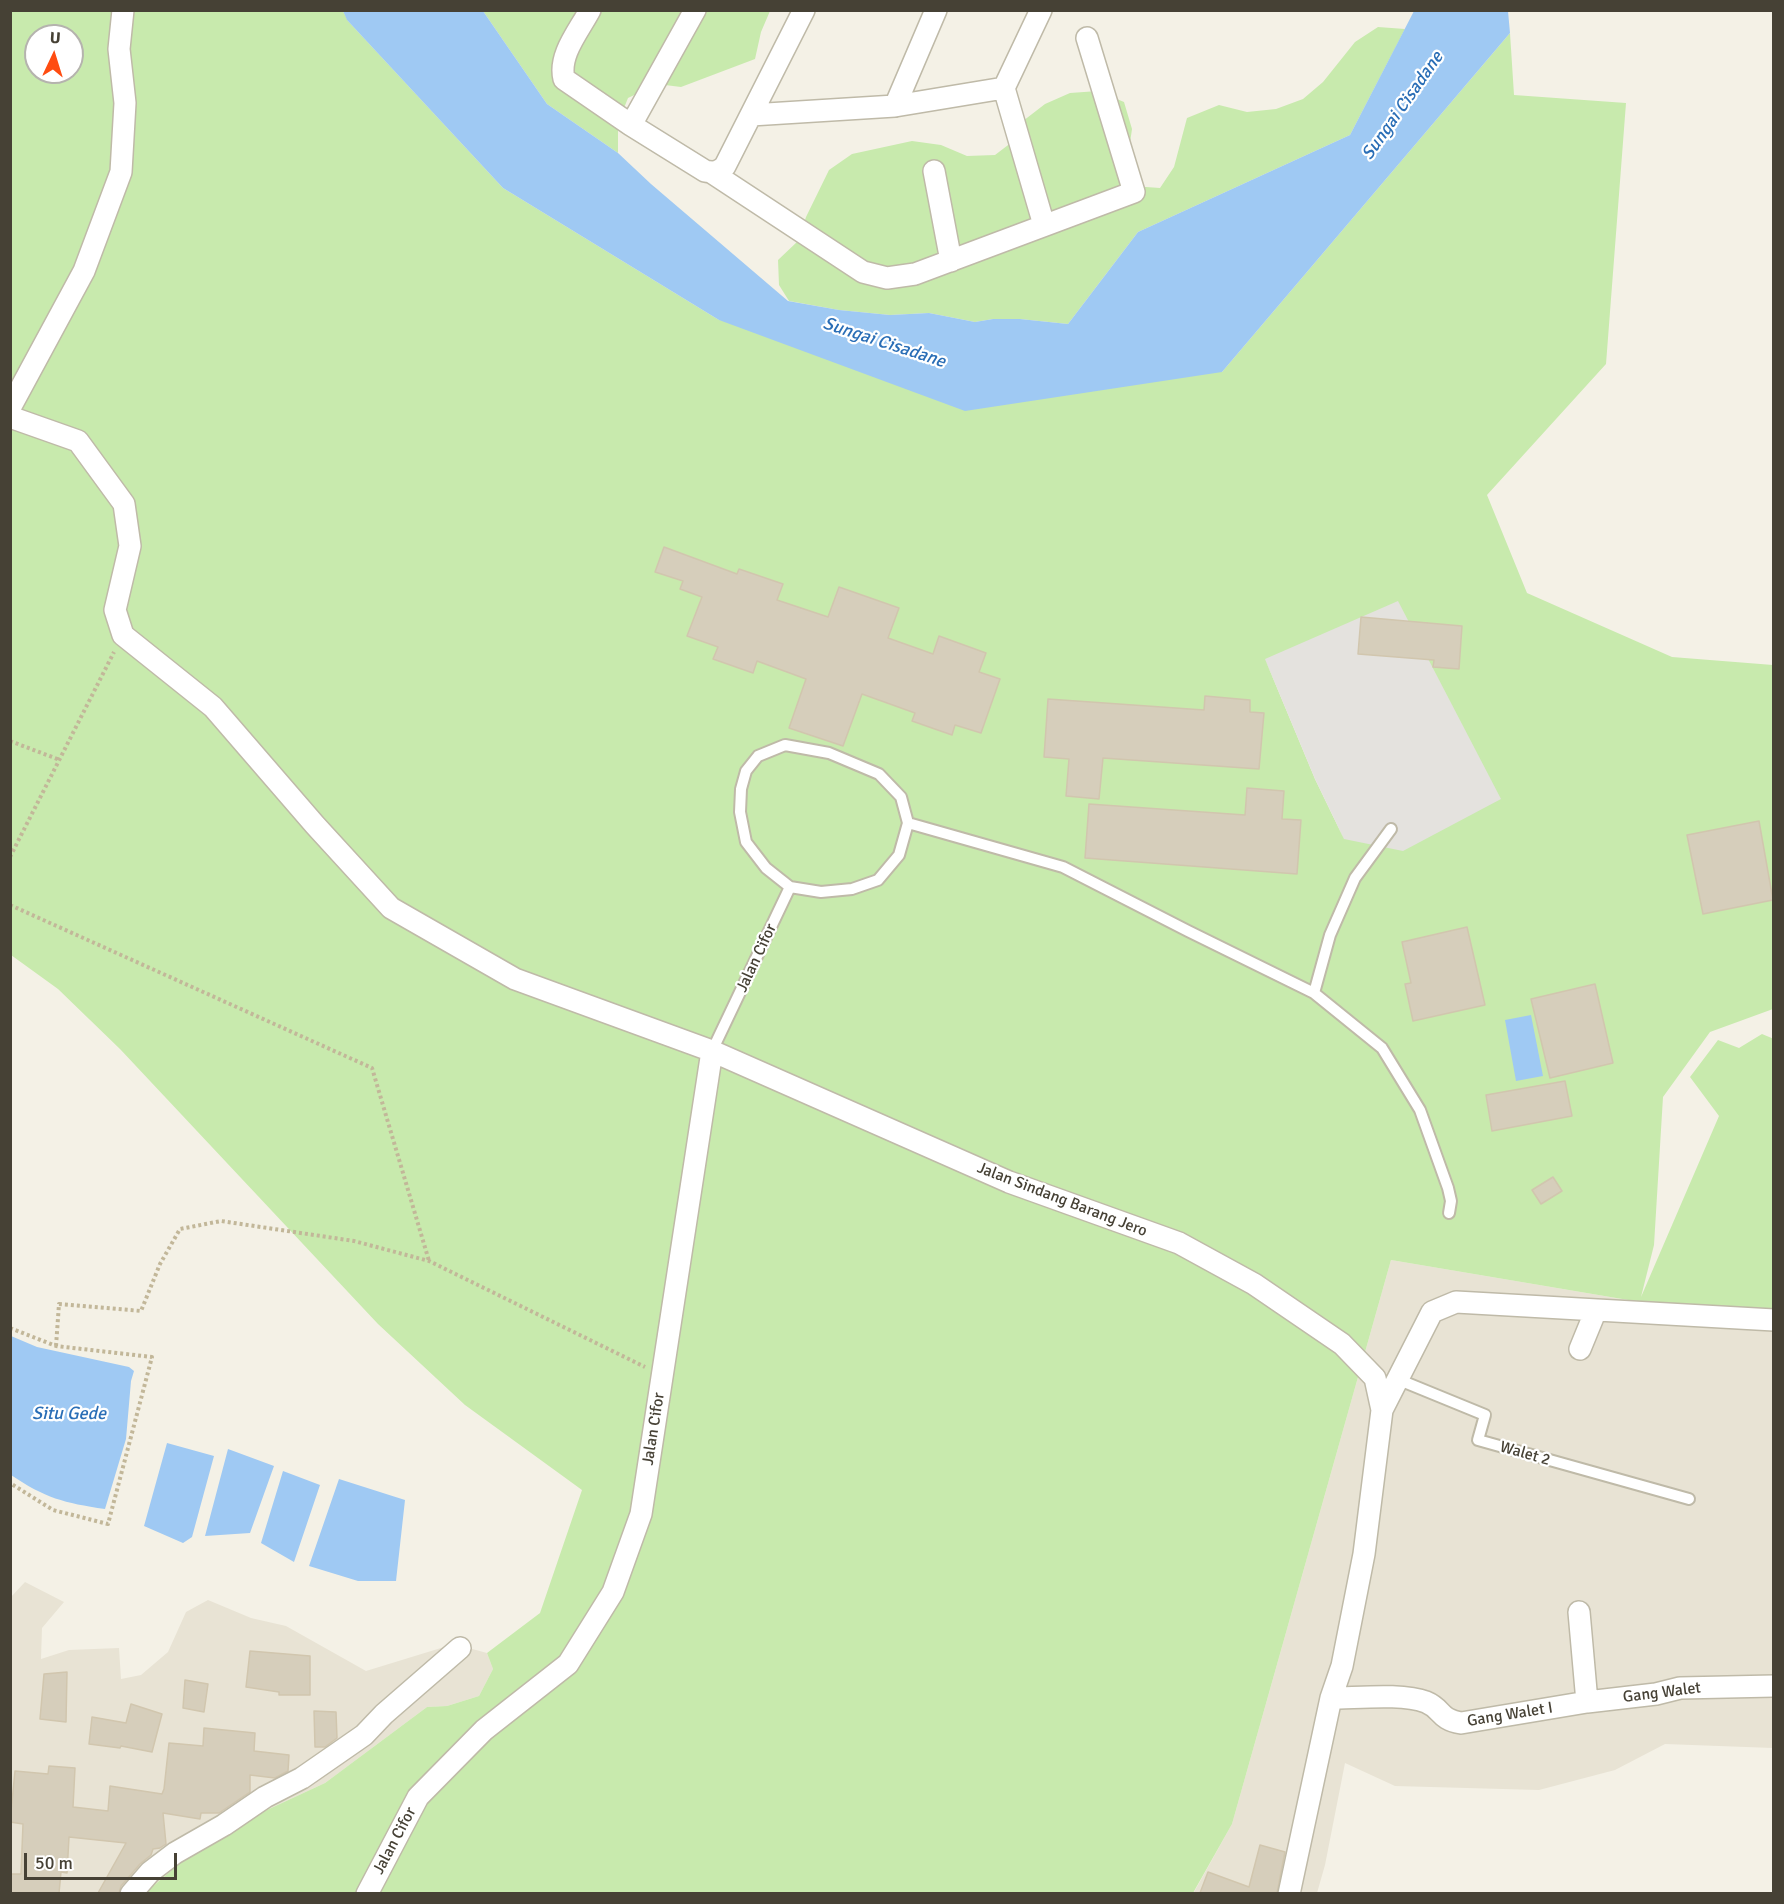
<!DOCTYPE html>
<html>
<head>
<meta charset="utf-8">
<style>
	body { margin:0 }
	#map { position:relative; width:1784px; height:1904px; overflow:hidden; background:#f4f1e6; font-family:Signika,sans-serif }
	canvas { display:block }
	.frame { position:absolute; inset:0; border:12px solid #464135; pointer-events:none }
	.north { position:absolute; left:24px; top:24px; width:60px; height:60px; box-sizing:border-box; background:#fff; border:2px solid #b5b3ae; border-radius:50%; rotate:4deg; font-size:16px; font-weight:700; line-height:24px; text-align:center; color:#464135 }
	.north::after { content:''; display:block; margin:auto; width:21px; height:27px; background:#ff4c11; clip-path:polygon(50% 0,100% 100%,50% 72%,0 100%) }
	.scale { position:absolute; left:24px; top:1853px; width:153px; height:27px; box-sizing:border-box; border:3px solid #464135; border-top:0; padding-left:8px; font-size:18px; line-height:21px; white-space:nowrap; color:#464135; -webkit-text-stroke:4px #fff; paint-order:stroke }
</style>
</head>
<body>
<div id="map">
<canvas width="1784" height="1904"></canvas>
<div class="frame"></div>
<div class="north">U</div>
<div class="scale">50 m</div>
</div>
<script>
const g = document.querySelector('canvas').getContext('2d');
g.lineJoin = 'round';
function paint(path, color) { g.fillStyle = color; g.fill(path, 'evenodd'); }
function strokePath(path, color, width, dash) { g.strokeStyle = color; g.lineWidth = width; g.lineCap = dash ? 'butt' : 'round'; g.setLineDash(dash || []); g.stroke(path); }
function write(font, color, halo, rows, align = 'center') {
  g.font = font + ' Signika,sans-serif'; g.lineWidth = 4.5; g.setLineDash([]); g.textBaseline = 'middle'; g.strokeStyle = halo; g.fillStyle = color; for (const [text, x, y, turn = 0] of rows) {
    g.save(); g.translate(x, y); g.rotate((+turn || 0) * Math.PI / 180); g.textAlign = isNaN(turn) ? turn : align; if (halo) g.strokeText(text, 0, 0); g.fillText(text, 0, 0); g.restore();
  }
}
paint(new Path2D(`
	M1391 1260 1640 1302 1773 1318V1748L1665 1744 1615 1770 1539 1790 1395 1786 1345 1763 1325 1865 1317 1893 1193 1894 1232 1824Z
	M25 1582 64 1602 42 1628 41 1659 69 1650 119 1648 121 1679 141 1675 168 1652 186 1612 208 1600 251 1618 286 1626 366 1671 454 1644 487 1653 493 1669 479 1696 447 1706 427 1707 325 1783 213 1835 145 1893 11 1894 10 1598Z`), '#e8e3d4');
paint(new Path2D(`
	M11 11H343L348 21 503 188 719 320 1222 372 1510 33 1514 95 1626 103 1606 364 1487 495 1527 593 1672 657 1773 665V1009L1710 1032 1663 1097 1654 1245 1641 1297 1719 1116 1690 1077 1718 1040 1739 1048 1762 1034 1774 1039 1773 1318 1640 1302 1391 1260 1232 1824 1193 1893H145L213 1835 325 1783 427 1707 447 1706 479 1696 493 1669 487 1653 540 1613 582 1490 465 1405 378 1324 120 1049 58 989 11 955ZM36 36H72V72H36ZM1265 659 1344 839 1315 779Z
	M483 11H770L761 32 755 59 681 87 657 84 628 98 618 123V153L547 104Z
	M1378 27 1405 29 1350 135 1138 232 1068 324 1020 319H993L975 322 929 313 890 315 839 310 789 301 779 285 778 260 798 241 806 217 829 170 852 154 912 141 941 145 967 156 995 155 1016 139 1023 121 1045 104 1070 93 1098 91 1124 102 1132 129 1128 156 1132 186 1160 188 1174 167 1187 118 1219 105 1247 112 1276 109 1303 99 1323 82 1355 42Z`), '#c8eaad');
paint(new Path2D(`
	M1398 601 1501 799 1403 851 1344 839 1315 779 1265 659Z`), '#e4e2de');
paint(new Path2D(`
	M343 11H483L547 104 618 153 651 184 788 301 839 310 890 315 929 313 975 322 993 319H1020L1068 324 1138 232 1350 135 1414 11H1508L1510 33 1222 372 965 411 719 320 503 188 347 20Z
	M1531 1015 1543 1076 1516 1081 1505 1020Z
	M11 1336 37 1347 129 1367 134 1371 131 1381 126 1439 105 1509C64 1503 45 1498 11 1475Z
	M167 1443 214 1456 192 1537 183 1543 144 1526Z
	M228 1449 274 1466 250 1533 205 1536Z
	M283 1471 320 1485 294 1562 261 1543Z
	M339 1479 405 1500 396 1581H358L309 1566Z`), '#9fc9f3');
const building = new Path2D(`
	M664 547 737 574 739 569 783 584 777 600 828 617 839 587 899 608 888 638 933 654 939 636 986 653 979 672 1000 679 981 733 955 725 952 735 912 721 915 713 862 694 843 746 789 728 806 679 757 661 753 673 713 659 718 647 687 636 702 597 680 589 683 581 655 572Z
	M1361 617 1462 626 1459 669 1433 667 1434 660 1358 654Z
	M1205 696 1250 700V712L1264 713 1259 769 1103 758 1099 799 1066 796 1069 759 1044 757 1048 699 1204 710Z
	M1247 788 1284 791 1282 819 1301 820 1297 874 1085 858 1089 804 1245 815Z
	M1759 821 1773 900 1703 914 1687 835Z
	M1467 927 1485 1005 1413 1021 1405 984 1411 983 1402 942Z
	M1595 984 1613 1063 1550 1078 1531 999Z
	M1565 1081 1572 1116 1492 1131 1486 1095Z
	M1553 1177 1562 1191 1541 1204 1532 1190Z
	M250 1651 310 1656V1695H279V1692L246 1687Z
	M67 1672 66 1722 40 1719 44 1674Z
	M185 1680 208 1684 204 1712 183 1708Z
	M131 1704 162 1714 152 1752 121 1746 120 1748 89 1744 92 1717 126 1723Z
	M314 1711 336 1712 337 1738 325 1747H315Z
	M204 1728 255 1733 254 1751 289 1755 288 1771 275 1778 250 1775V1792L219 1813H201L200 1819 163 1813 166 1844 160 1848 153 1849 151 1855 140 1864 121 1886 119 1893H98L126 1843 69 1837 67 1873 61 1872 59 1893H10V1874H21L23 1824 10 1822 15 1771 48 1774 49 1766 75 1768 73 1807 108 1811 110 1786 162 1794 164 1789 169 1743 203 1746Z
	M1260 1845 1285 1852 1277 1893H1200L1208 1872 1249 1887Z`);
paint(building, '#d6cebb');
strokePath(building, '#d1c6ae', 1.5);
const service = new Path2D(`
	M785 745 829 753 879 774 901 797 908 823 899 855 878 880 852 889 821 892 790 887 766 868 746 842 740 812 741 789 746 771 758 756Z
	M908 823 1063 867 1188 931 1314 993 1382 1048 1420 1110 1448 1188 1451 1201 1449 1213
	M1314 993 1330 935 1355 878 1391 829
	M712 1051 790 887
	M1397 1379 1485 1415 1478 1440 1689 1499`);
const minor = new Path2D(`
	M590 10C579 31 558 55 564 79L631 125 705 171C714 173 719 172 725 166L804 10
	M1004 88 1044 225
	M895 106 936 10
	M751 115 895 106 1004 88 1041 10
	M631 125 695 10
	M934 171 951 261
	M711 172 863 272 887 278 915 274 1134 192 1087 38
	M10 408 84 271 121 172 125 103 119 49 123 10
	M10 417 78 441 124 504 130 546 115 610 123 635 213 707 315 825 391 908 515 979 712 1051 1009 1182 1179 1243 1254 1284 1342 1344 1375 1378 1382 1410
	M1580 1349 1596 1310
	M1579 1612 1587 1702
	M1331 1698C1357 1698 1403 1693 1426 1702 1443 1709 1438 1719 1461 1723L1587 1702 1656 1694 1680 1688 1774 1686
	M131 1894 150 1872 175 1853 224 1825 265 1797 302 1778 364 1735 384 1714 460 1648
	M367 1894 418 1797 484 1730 568 1664 613 1592 641 1514 712 1051
	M1289 1894 1331 1698 1342 1666 1364 1554 1382 1410 1432 1312 1456 1302 1774 1320`);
strokePath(service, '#bfbaa8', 14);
strokePath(minor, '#bfbaa8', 24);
strokePath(new Path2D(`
	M10 741 60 760
	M10 857 114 652
	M10 905 372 1068 429 1261
	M10 1328 56 1346 152 1357 108 1524 53 1510 10 1483
	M56 1346 59 1304 141 1311 160 1264 180 1229 221 1221 354 1241 429 1261 645 1367`), '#c2b799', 4, [3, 3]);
strokePath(service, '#fff', 10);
strokePath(minor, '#fff', 21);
write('16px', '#464135', '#fff', [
	["Jalan Cifor",757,958,-65],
	["Jalan Sindang Barang Jero",1062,1200,21],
	["Jalan Cifor",654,1429,-81],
	["Walet 2",1525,1454,16],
	["Gang Walet",1662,1693,-7],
	["Gang Walet I",1510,1715,-9],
	["Jalan Cifor",395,1841,-62]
]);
write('italic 18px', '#2a6eb6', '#fff', [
	["Sungai Cisadane",1403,106,-55],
	["Sungai Cisadane",884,343,18],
	["Situ Gede",69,1414]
]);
</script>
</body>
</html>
